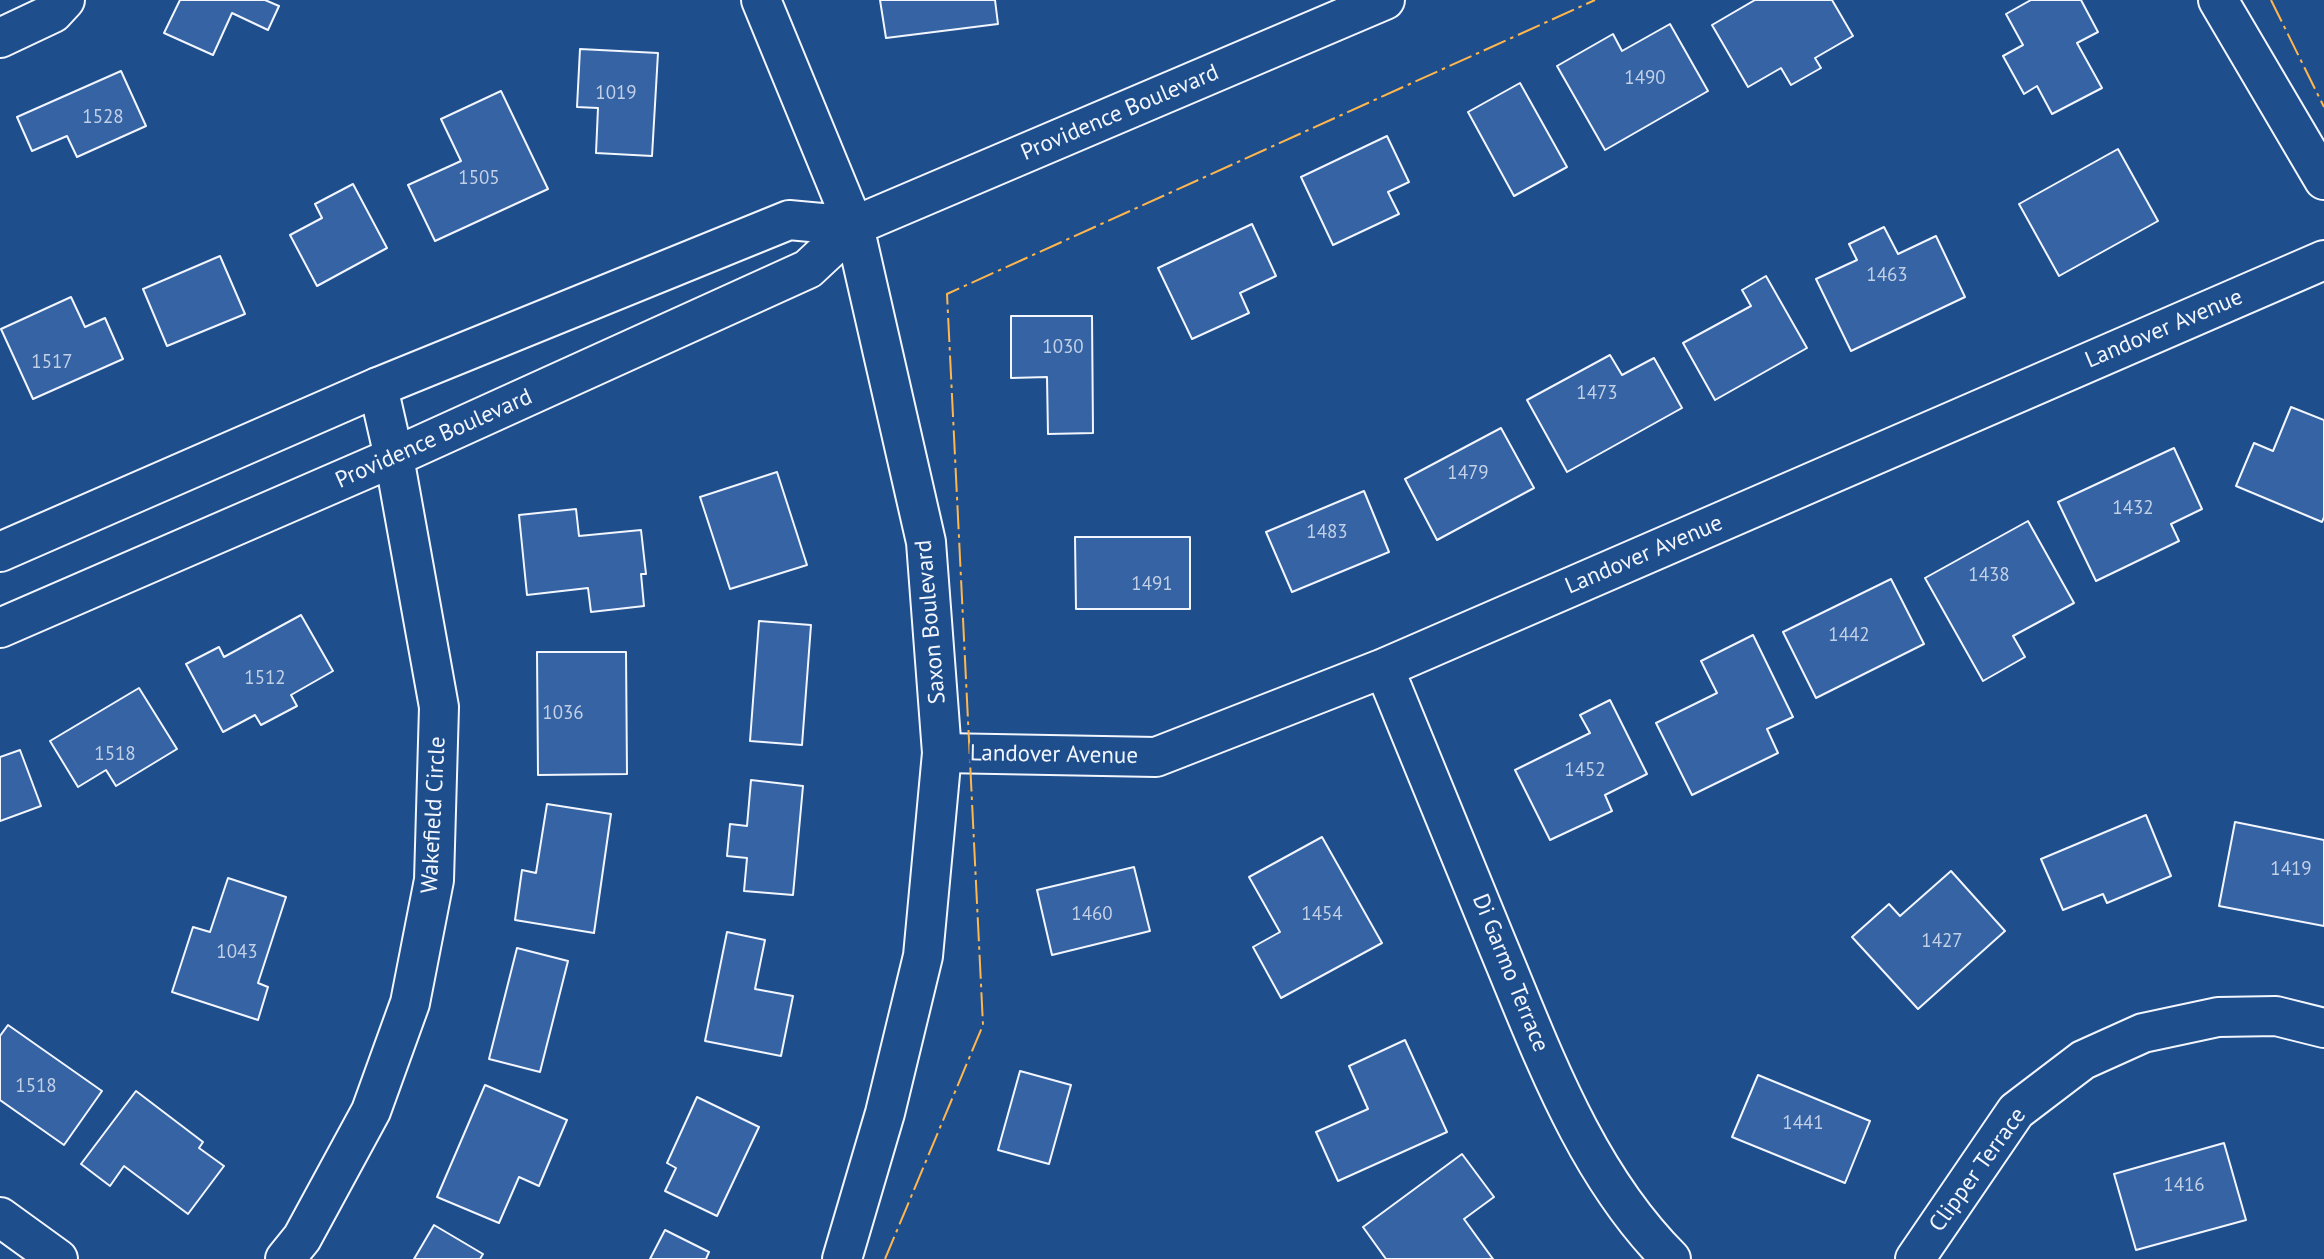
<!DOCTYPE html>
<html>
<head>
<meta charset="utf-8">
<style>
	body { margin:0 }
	canvas { display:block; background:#1f4e8c }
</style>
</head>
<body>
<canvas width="2324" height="1259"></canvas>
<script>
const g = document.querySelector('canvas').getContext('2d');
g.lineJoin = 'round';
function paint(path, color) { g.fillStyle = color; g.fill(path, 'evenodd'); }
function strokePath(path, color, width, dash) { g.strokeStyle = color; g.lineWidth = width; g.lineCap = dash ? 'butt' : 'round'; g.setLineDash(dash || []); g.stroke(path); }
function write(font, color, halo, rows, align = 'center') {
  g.font = font + ' "PT Sans",sans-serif'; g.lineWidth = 5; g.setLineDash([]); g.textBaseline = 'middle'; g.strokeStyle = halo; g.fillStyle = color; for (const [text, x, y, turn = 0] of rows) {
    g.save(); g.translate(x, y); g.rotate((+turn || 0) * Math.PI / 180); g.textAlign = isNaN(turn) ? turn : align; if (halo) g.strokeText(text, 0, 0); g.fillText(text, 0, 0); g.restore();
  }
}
const building = new Path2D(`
	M180 0H265L279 6 268 30 232 13 213 55 164 33Z
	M880 0H995L998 24 886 38Z
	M1755 0H1832L1853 36 1815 58 1821 68 1791 85 1781 68 1748 87 1712 25Z
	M2031 0H2081L2098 32 2077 43 2102 88 2052 114 2037 86 2024 94 2003 56 2023 45 2006 14Z
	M1670 24 1708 91 1605 150 1557 66 1613 34 1622 51Z
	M580 49 658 53 652 156 596 153 598 108 577 107Z
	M121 71 146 126 77 157 67 136 32 151 17 117Z
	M1520 83 1567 167 1514 196 1468 112Z
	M501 91 548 189 435 241 408 185 461 161 441 119Z
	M1387 136 1409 182 1388 192 1399 214 1333 245 1301 177Z
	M2118 149 2158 221 2059 276 2019 204Z
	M353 184 387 248 317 286 290 235 322 218 315 204Z
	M1252 224 1276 276 1240 293 1249 313 1192 339 1158 268Z
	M1884 227 1898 254 1936 236 1965 297 1851 351 1816 279 1857 260 1849 244Z
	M220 256 245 314 167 346 143 289Z
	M1766 276 1807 348 1715 400 1683 343 1751 306 1742 290Z
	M71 297 85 327 105 318 123 359 33 399 1 329Z
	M1011 316H1092L1093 433 1048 434 1047 377 1011 378Z
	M1610 355 1622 375 1654 358 1682 408 1567 472 1527 400Z
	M2291 407 2324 420V517L2322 522 2236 486 2254 443 2273 451Z
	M1501 428 1534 488 1437 540 1405 479Z
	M2174 448 2202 509 2171 524 2179 541 2096 581 2058 502Z
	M777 472 807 565 730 589 700 497Z
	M1364 491 1389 552 1292 592 1266 532Z
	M576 509 579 536 641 530 646 574H641L644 606 591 612 588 588 527 595 519 515Z
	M2028 521 2074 603 2013 636 2025 657 1983 681 1925 578Z
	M1075 537H1190V609H1076Z
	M1891 579 1924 644 1816 698 1783 632Z
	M301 615 333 671 291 695 297 706 261 725 255 715 223 732 186 664 219 647 224 657Z
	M759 621 811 625 802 745 750 741Z
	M1753 635 1793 717 1767 729 1778 753 1692 795 1656 723 1717 693 1701 661Z
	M537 652H626L627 774 538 775Z
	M139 688 177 749 116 786 106 770 78 787 50 741Z
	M1610 700 1647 774 1605 795 1612 811 1550 840 1515 770 1590 733 1580 715Z
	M20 750 41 806 0 821V757Z
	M751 780 803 786 793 895 744 891 747 858 727 856 730 824 747 826Z
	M547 804 611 814 594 933 515 920 522 870 536 873Z
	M2146 815 2171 876 2107 903 2103 894 2063 910 2041 859Z
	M2235 822 2324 840V926L2219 906Z
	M1322 837 1382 943 1281 998 1253 947 1280 932 1249 877Z
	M1134 867 1150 931 1052 955 1037 890Z
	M1951 871 2005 931 1918 1009 1852 937 1889 904 1900 916Z
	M228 878 286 897 258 983 268 987 258 1020 172 992 193 927 210 932Z
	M727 932 765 940 755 989 793 996 781 1056 705 1041Z
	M517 948 568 961 540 1072 489 1059Z
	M8 1025 102 1091 64 1145 0 1100V1036Z
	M1405 1040 1447 1132 1338 1181 1316 1132 1368 1109 1349 1066Z
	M1020 1071 1071 1085 1049 1164 998 1150Z
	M1758 1075 1870 1121 1845 1183 1732 1137Z
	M485 1085 567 1120 539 1186 519 1177 499 1223 437 1197Z
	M136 1091 203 1142 199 1148 224 1166 188 1214 124 1166 110 1186 81 1164Z
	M697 1097 759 1127 717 1216 665 1191 676 1168 667 1163Z
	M2224 1143 2246 1220 2136 1250 2114 1174Z
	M1462 1154 1494 1197 1464 1219 1493 1259H1386L1363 1227Z
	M434 1225 483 1254 480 1259H414Z
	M665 1230 709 1252 706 1259H650Z`);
paint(building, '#3563a3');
strokePath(building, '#f2f6ff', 2);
const minor = new Path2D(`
	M2218 0 2324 180
	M0 38 53 13 65 0
	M1384 668C1422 760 1460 852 1497 944 1543 1054 1585 1173 1671 1259
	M942 753 1156 757 1384 668 2324 260
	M0 1217 58 1259
	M285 1259 302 1238 371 1111 410 1003 434 880 439 707 394 457 378 387
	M1915 1259 2016 1111 2083 1060 2143 1033 2218 1017 2276 1016 2324 1028`);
const secondary = new Path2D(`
	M761 0 854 226 926 542 942 753 923 956 885 1113 842 1259
	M0 552 378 387 789 220 854 226
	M0 628 394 457 808 269 854 226 1385 0`);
strokePath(minor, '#f2f6ff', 42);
strokePath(secondary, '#f2f6ff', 42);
strokePath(minor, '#1f4e8c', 38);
strokePath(secondary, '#1f4e8c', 38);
strokePath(new Path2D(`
	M2271 0 2324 107
	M885 1259 983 1025 947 294 1595 0`), '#ffb74d', 2, [24, 5, 3.5, 5]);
write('19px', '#c3d1e8', null, [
	["1490",1645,79],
	["1019",616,94],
	["1528",103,118],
	["1505",479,179],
	["1463",1887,276],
	["1030",1063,348],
	["1517",52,363],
	["1473",1597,394],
	["1479",1468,474],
	["1432",2133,509],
	["1483",1327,533],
	["1438",1989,576],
	["1491",1152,585],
	["1442",1849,636],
	["1512",265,679],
	["1036",563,714],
	["1518",115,755],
	["1452",1585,771],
	["1419",2291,870],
	["1460",1092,915],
	["1454",1322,915],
	["1427",1942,942],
	["1043",237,953],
	["1518",36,1087],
	["1441",1803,1124],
	["1416",2184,1186]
]);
write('23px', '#f2f6ff', '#1f4e8c', [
	["Providence Boulevard",1120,113,-23],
	["Landover Avenue",2164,329,-23],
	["Providence Boulevard",434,439,-24],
	["Landover Avenue",1644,555,-23],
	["Saxon Boulevard",931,622,-95],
	["Landover Avenue",1054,755,1],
	["Wakefield Circle",434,815,-87],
	["Di Garmo Terrace",1510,973,68],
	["Clipper Terrace",1978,1170,-54]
]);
</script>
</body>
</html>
